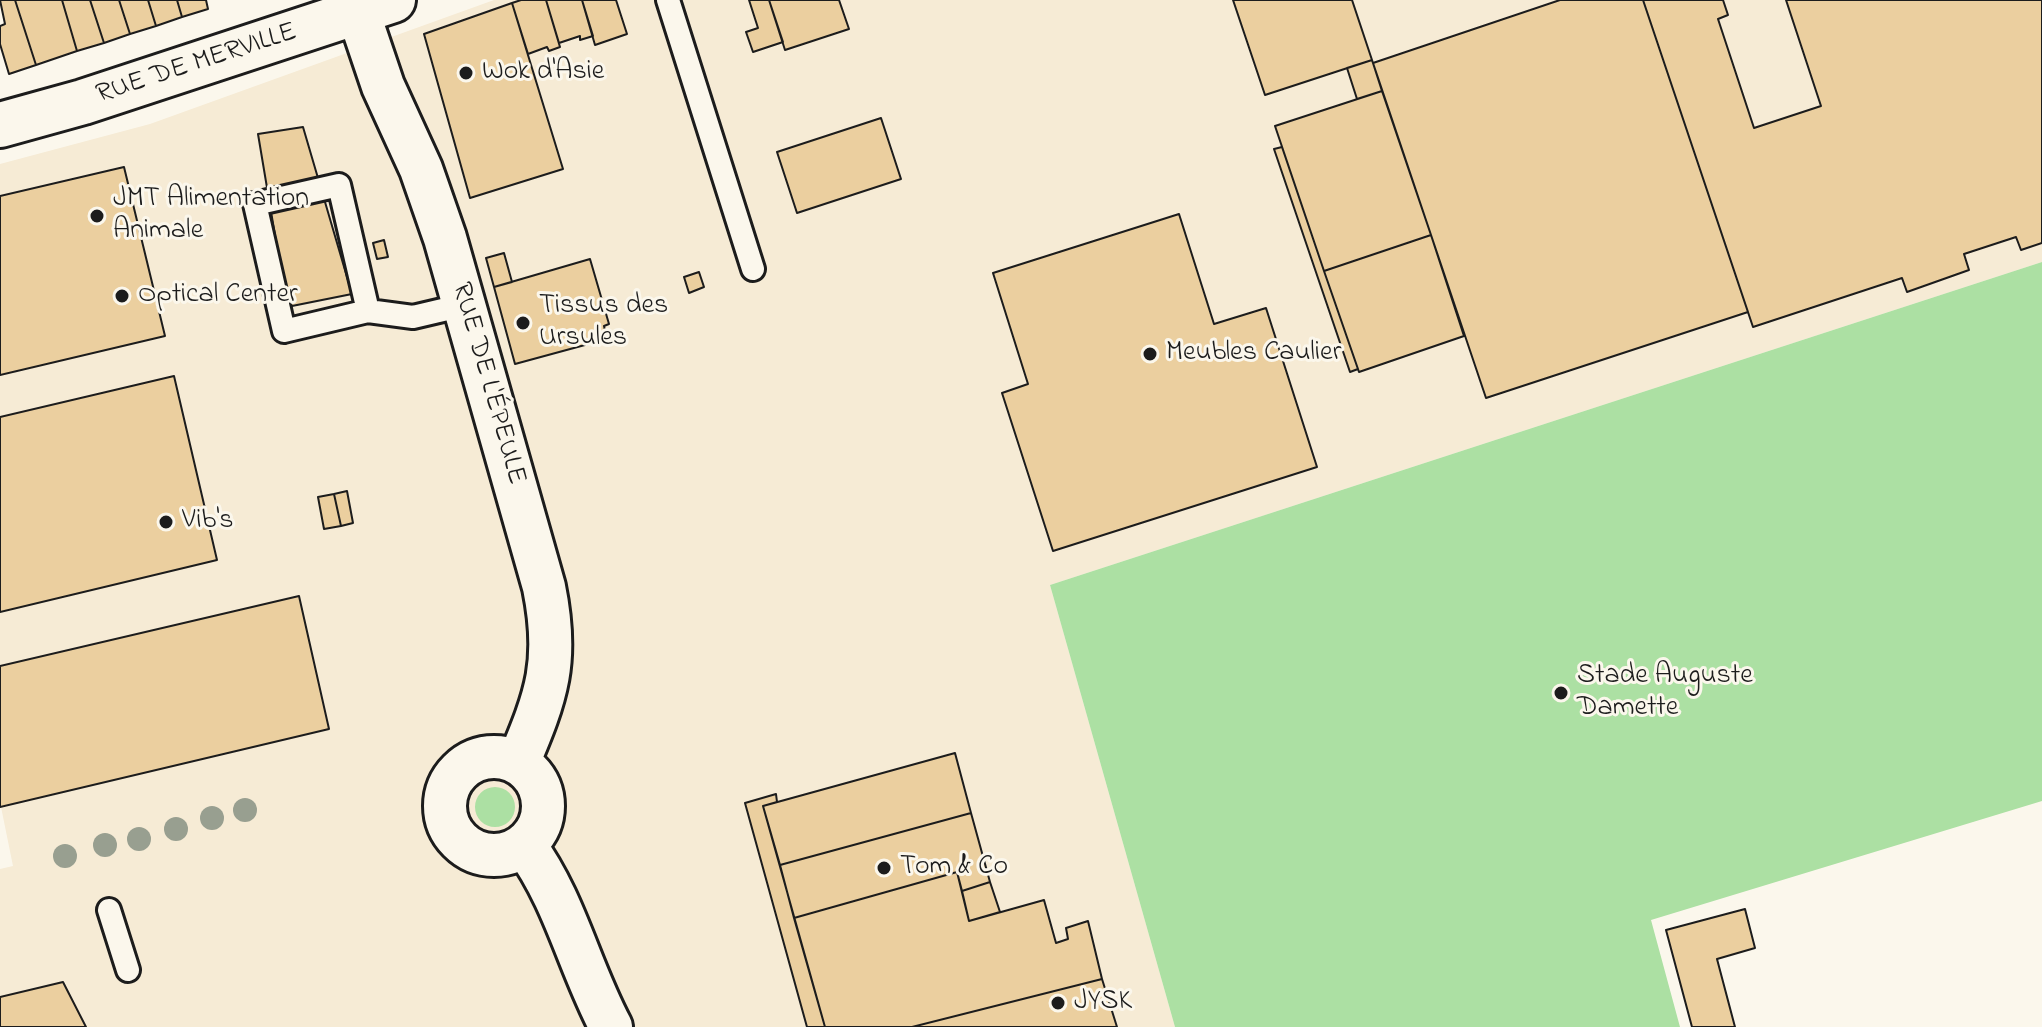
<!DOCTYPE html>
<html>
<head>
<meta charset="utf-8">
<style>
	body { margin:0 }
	canvas { display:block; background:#fbf7ec }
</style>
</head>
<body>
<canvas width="2042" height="1027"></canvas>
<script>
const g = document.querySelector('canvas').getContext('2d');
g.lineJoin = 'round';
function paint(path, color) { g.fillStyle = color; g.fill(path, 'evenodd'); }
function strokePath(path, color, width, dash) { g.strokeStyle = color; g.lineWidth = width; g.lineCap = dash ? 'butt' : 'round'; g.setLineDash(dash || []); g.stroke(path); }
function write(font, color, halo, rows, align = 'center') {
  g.font = font + ' "Indie Flower",sans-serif'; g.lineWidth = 6; g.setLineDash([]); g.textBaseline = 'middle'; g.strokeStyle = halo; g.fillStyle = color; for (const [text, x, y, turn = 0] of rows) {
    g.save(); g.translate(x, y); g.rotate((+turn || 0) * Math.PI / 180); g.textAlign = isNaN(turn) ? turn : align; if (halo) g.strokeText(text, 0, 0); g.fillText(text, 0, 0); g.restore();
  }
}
paint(new Path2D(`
	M494 0H2042V262L1050 585 1175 1027H0V869L13 866 0 802V164L150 124Z`), '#f6ebd5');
paint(new Path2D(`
	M2042 262V801L1651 920 1680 1027H1175L1050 585Z
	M475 807a20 20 0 1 1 40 0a20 20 0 1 1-40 0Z`), '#ace0a3');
const building = new Path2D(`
	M0 0H15L36 65 9 74 0 44V26L5 24Z
	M15 0H62L77 51 36 65Z
	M62 0H90L104 43 77 51Z
	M90 0H119L130 34 104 43Z
	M119 0H148L156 26 130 34Z
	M148 0H177L182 17 156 26Z
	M177 0H206L208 9 182 17Z
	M521 0H546L560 47 549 51 547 47 528 54 512 3Z
	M546 0H582L593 36 580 40V36L559 43Z
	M582 0H616L627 34 595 45Z
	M749 0H769L783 42 753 52 746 32 758 28Z
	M769 0H839L849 29 785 50Z
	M1233 0H1352L1372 60 1265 95Z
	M1560 0H1643L1748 312 1486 398 1373 63Z
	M1643 0H1723L1728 15 1718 19 1754 128 1821 106 1786 0H2042V243L2021 250 2016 237 1964 254 1969 270 1907 292 1902 278 1753 327Z
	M512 3 563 169 470 198 424 34Z
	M1372 60 1382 91 1357 99 1347 68Z
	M1382 91 1431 235 1324 271 1275 126Z
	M881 118 901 179 797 213 777 152Z
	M303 127 352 294 287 307 258 134Z
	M1282 147 1324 271 1358 369 1350 372 1274 149Z
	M124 167 165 336 0 375V196Z
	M1179 214 1214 324 1266 308 1317 467 1053 551 1002 393 1028 384 993 273Z
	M1431 235 1464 336 1359 372 1324 271Z
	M384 240 388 257 377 259 373 243Z
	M504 253 512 282 494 287 486 258Z
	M590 259 609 324 604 326 607 339 515 364 494 287Z
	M699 272 704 287 689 293 684 277Z
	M174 376 217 560 0 612V417Z
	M347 491 353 523 341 526 334 494Z
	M334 494 341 526 324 529 318 497Z
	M299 596 329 729 0 807V666Z
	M955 753 971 813 780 865 763 806Z
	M776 794 777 802 763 806 825 1027H807L745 803Z
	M971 813 990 882 962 891 957 872 794 918 780 865Z
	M957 872 969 921 1044 900 1056 943 1068 939 1066 928 1088 921 1102 979 912 1027H825L794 918Z
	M990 882 1000 912 969 921 962 891Z
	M1745 909 1755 948 1717 959 1735 1027H1692L1666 930Z
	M1102 979 1117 1027H912Z
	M63 982 86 1027H0V997Z`);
paint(building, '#ebcf9f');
strokePath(building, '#1c1c1c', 2);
const service = new Path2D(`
	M668 0 753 269
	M368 311 339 185 255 204 284 331 368 311 413 317 464 305
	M109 910 128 970`);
const minor = new Path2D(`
	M358 12 383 86 421 169 445 238 544 587C559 661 547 695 518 763
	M445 806a49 49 0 1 1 98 0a49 49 0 1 1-98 0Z
	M525 846C565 900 579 967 611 1027`);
const tertiary = new Path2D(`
	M0 125 83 102 393 0`);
strokePath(service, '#1c1c1c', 28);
strokePath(minor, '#1c1c1c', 48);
strokePath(tertiary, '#1c1c1c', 50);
strokePath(service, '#fbf7ec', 22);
strokePath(minor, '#fbf7ec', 42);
strokePath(tertiary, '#fbf7ec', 44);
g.fillStyle = '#989f90';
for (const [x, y] of [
	[245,810],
	[212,818],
	[176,829],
	[139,839],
	[105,845],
	[65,856]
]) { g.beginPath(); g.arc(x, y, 12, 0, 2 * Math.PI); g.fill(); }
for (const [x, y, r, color] of [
	[466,73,8,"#1c1c1c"],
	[97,216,8,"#1c1c1c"],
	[122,296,8,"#1c1c1c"],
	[523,323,8,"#1c1c1c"],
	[1150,354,8,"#1c1c1c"],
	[166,522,8,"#1c1c1c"],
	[1561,693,8,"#1c1c1c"],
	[884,868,8,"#1c1c1c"],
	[1058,1003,8,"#1c1c1c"]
]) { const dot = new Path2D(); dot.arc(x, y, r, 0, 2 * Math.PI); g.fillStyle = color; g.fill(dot); strokePath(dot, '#fbf7ec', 3); }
write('28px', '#1c1c1c', '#fbf7ec', [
	["RUE DE MERVILLE",197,65,-18],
	["RUE DE L'ÉPEULE",487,384,74]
]);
write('28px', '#1c1c1c', '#fbf7ec', [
	["Wok d'Asie",482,73],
	["JMT Alimentation",113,200],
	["Animale",113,232],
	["Optical Center",138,296],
	["Tissus des",539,307],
	["Ursules",539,339],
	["Meubles Caulier",1166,354],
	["Vib's",182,522],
	["Stade Auguste",1577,677],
	["Damette",1577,709],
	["Tom & Co",900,868],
	["JYSK",1074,1003]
], 'left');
</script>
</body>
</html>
